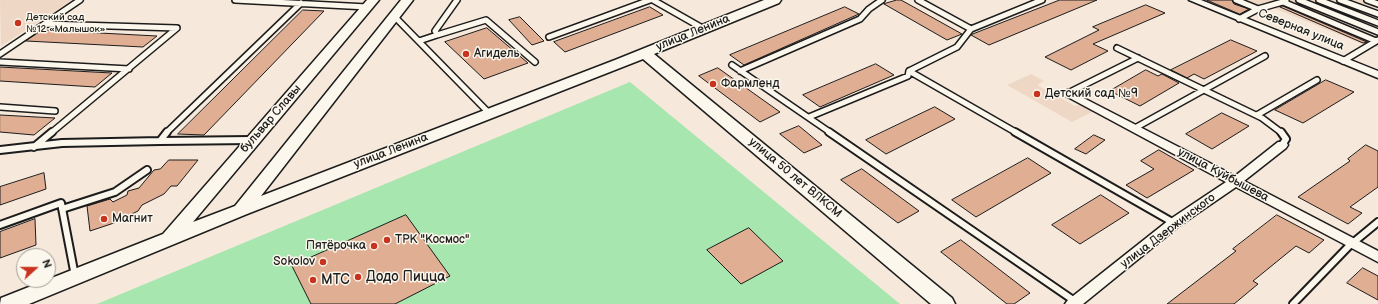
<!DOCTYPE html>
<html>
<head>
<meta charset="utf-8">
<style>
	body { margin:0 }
	#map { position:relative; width:1378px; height:304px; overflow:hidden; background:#f6e8da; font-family:"Balsamiq Sans",sans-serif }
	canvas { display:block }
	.north { position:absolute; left:16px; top:248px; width:40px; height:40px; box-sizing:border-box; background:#fbf7ec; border:1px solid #a29f99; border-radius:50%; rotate:69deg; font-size:11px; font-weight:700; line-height:16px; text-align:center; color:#1c1c1c }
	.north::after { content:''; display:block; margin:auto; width:14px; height:18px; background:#c8321e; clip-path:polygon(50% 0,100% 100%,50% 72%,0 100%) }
</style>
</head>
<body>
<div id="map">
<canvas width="1378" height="304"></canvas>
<div class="north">N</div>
</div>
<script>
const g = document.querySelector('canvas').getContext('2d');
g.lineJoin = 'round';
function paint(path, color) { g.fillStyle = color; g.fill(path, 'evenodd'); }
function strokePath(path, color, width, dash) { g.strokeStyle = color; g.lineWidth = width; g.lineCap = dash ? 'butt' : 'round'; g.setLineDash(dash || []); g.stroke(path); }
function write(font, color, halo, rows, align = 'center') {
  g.font = font + ' "Balsamiq Sans",sans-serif'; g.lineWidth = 3; g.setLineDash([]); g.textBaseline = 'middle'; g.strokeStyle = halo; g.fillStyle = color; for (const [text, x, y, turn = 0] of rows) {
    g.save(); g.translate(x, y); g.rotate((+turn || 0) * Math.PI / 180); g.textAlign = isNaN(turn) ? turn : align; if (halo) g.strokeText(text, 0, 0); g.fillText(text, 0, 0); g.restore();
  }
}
paint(new Path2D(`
	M0 0H72L1 46Z
	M1199 0H1378V47L1362 44 1269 6 1239 16Z
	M1031 74 1044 81 1037 85 1075 106 1083 103 1096 110 1072 122 1007 85Z`), '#efd7c5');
paint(new Path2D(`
	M630 82 900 304H97Z`), '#a7e6ae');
const building = new Path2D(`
	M897 0H901L962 34 947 40 884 4Z
	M1060 0H1097L989 45 971 35Z
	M1207 0H1232L1234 4 1249 9 1240 14Z
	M1146 5 1165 13 1093 44 1108 51 1071 70 1045 57 1099 30 1093 27Z
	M1283 6 1367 42 1363 43 1280 7Z
	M650 7 663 15 565 52 554 42Z
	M845 7 859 14 744 65 730 55Z
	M303 10 324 11 204 135 178 134Z
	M520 17 544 41 532 45 509 20Z
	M487 28 528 63 484 79 445 42Z
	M42 30 157 36 143 47 26 41Z
	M1231 40 1257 51 1204 79 1194 74 1187 78 1171 70Z
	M876 64 894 75 820 107 803 95Z
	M0 67 112 73 95 87 0 81Z
	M718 68 780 112 760 122 699 76Z
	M1146 70 1158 76 1162 74 1179 83 1140 106 1110 91Z
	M1326 80 1354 92 1303 123 1275 110Z
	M935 107 955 119 886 154 866 140Z
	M1222 113 1249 126 1212 149 1186 134Z
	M0 115 55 118 34 135 0 132Z
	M799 126 822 145 804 153 780 134Z
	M1094 135 1105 140 1086 154 1075 149Z
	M1366 145 1378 151V187L1350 207 1362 213 1348 224 1298 197 1350 161 1348 159Z
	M1159 150 1194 170 1147 198 1126 185 1154 169 1141 161Z
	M1028 158 1051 173 976 217 952 200Z
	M169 160H198L177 186H171L164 194 142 205 138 211 114 223 90 231 87 206 110 199 113 202 127 195 128 191 139 188 154 170 160 169Z
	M862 169 919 211 898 223 841 180Z
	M44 173 46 189 0 205V187Z
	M1101 195 1129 213 1080 244 1052 225Z
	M406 215 450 276 395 304H311L292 266Z
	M1277 215 1324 240 1309 253 1296 246 1253 281 1258 284 1234 304H1167L1236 251 1233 249Z
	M35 219 36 245 0 258V232Z
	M749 228 783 261 741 284 707 250Z
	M961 240 1030 293 1014 304H1007L941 252Z
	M1363 268 1378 276V300L1347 283Z`);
paint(building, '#e0ae93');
strokePath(building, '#1c1c1c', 1);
const laneFar1 = new Path2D(`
	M235 0 367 7
	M653 0 704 29
	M1236 0 1258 9
	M1299 0 1378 32
	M1319 0 1378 23
	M1340 0 1378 14
	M1367 0 1378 4
	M1283 2 1376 41
	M394 16 489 113
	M1239 19 1258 9 1286 1
	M45 24 177 28 51 133
	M971 29 1042 0
	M437 35 486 20 535 62
	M549 37 650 0
	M419 41 437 35 435 31 457 0
	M1117 48 1262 118 1282 133
	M0 54 80 0
	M1343 61 1378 40
	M0 62 129 69
	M732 65 831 133
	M740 71 860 19 869 9 882 0
	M909 71 1017 133
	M1068 93 1138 58
	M0 107 55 111
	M1257 115 1317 80
	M809 117 908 76 909 71 957 47 971 29 918 0
	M1135 128 1265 56
	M166 133 301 3`);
const lane = new Path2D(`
	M167 132 160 141 252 140
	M829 132 1076 302
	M1015 132 1174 223
	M1281 132 1286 139 1282 145
	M34 147 52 132
	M0 150 62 143 160 141
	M62 209 115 192 147 170
	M0 225 61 203 75 276
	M1293 304 1349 246 1378 222`);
const street = new Path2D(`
	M1189 0H1201L1378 71V78Z
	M1068 90 1235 176 1278 142H1286L1288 145 1286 148 1244 181 1378 251V262L1236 187 1179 226 1083 304H1065L1068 300 1169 220 1226 182 1064 95 1063 93 1064 91Z`);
const secondary = new Path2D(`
	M367 0H379L193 222 235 206 401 0H413L261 196 615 60 764 0H781L779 3 654 54 952 298 955 304H931L643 59 247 214 29 304H0L1 298 163 234Z`);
strokePath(laneFar1, '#1c1c1c', 8);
strokePath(lane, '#1c1c1c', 10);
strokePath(street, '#1c1c1c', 3);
strokePath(secondary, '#1c1c1c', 3);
strokePath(laneFar1, '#fbf7ec', 5);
strokePath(lane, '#fbf7ec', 6);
paint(street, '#fbf7ec');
paint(secondary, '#fbf7ec');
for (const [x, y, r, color] of [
	[18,23,4,"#c8321e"],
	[466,54,4,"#c8321e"],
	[713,84,4,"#c8321e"],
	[1037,94,4,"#c8321e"],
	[104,219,4,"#c8321e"],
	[387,240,4,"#c8321e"],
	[374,246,4,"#c8321e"],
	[323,262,4,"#c8321e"],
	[358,277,4,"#c8321e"],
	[313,280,4,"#c8321e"]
]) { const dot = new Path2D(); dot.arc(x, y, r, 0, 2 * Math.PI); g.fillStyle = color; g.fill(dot); strokePath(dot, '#fbf7ec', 1.5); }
write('10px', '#1c1c1c', '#fbf7ec', [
	["Детский сад",26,17],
	["№12 «Малышок»",26,29]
], 'left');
write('12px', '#1c1c1c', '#fbf7ec', [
	["Северная улица",1301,30,22],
	["улица Ленина",693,33,-22],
	["бульвар Славы",271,119,-49],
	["улица Ленина",391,151,-21],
	["улица Куйбышева",1223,175,28],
	["улица 50 лет ВЛКСМ",795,178,40],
	["улица Дзержинского",1168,231,-37]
]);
write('12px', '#1c1c1c', '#fbf7ec', [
	["Агидель",474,54],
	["Фармленд",721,84],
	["Детский сад №9",1045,94],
	["Магнит",112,219],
	["ТРК \"Космос\"",395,240],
	["Пятёрочка",366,246,"right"],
	["Sokolov",315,262,"right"]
], 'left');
write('14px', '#1c1c1c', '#fbf7ec', [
	["Додо Пицца",366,277],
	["МТС",321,280]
], 'left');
</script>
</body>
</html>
